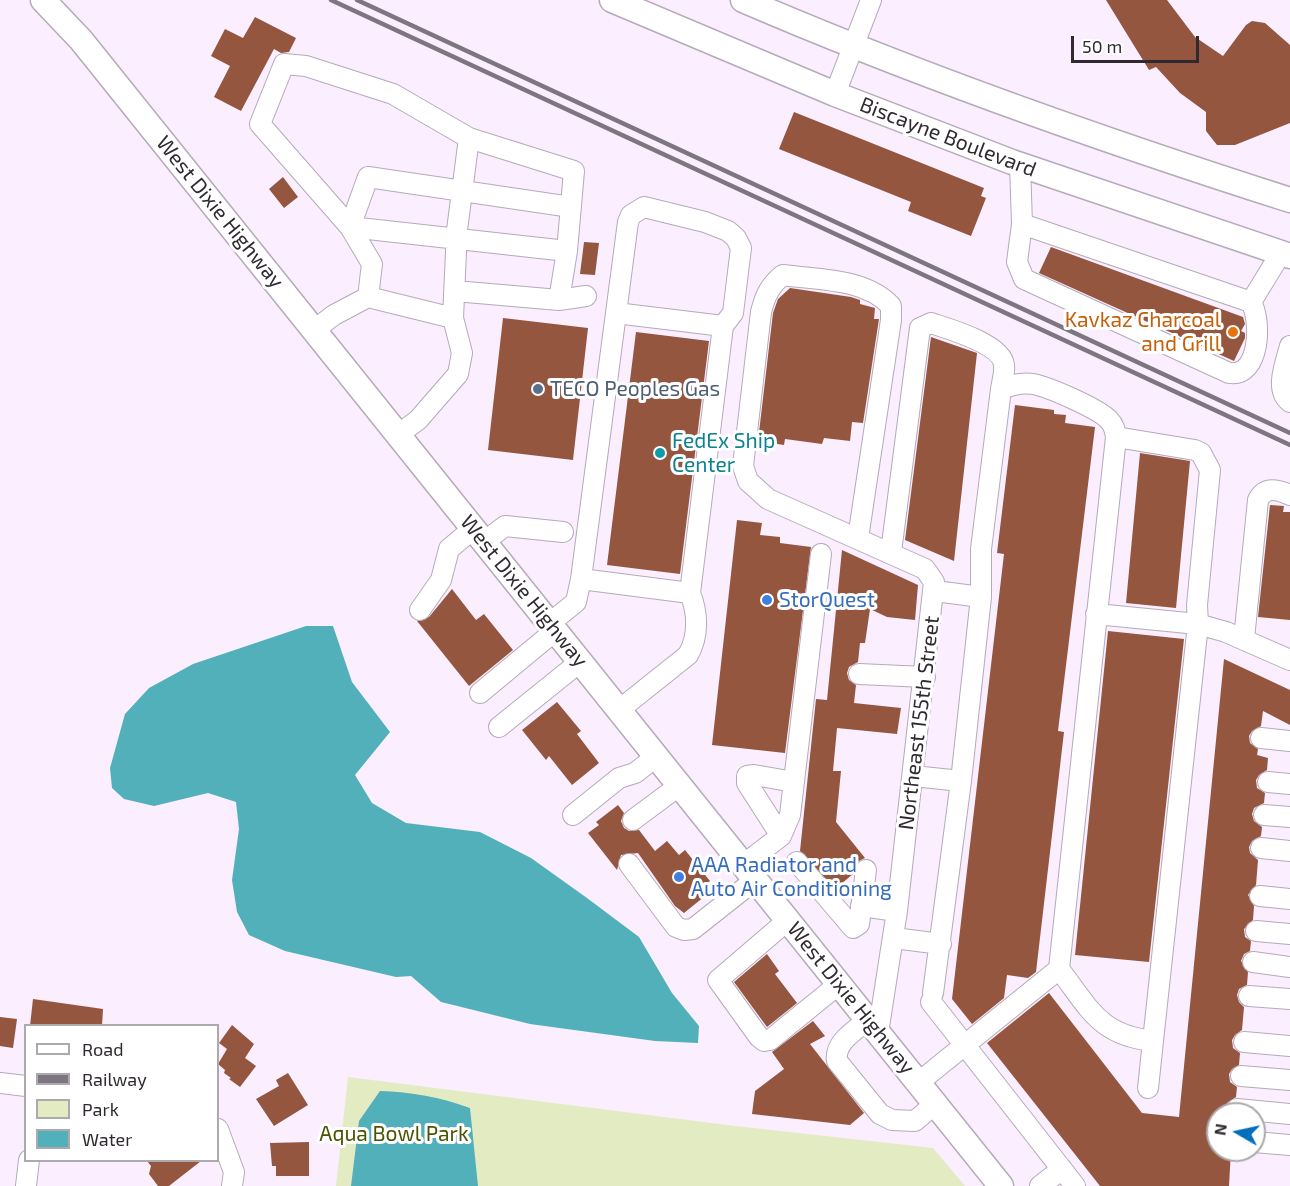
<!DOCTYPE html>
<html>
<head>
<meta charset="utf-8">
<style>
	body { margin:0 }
	#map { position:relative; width:1290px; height:1186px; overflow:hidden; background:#faeeff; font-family:"Exo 2",sans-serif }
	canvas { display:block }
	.legend { position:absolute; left:24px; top:1024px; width:195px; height:138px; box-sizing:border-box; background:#fff; border:2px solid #acaaac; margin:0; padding:8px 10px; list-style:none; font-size:18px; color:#2f2a30 }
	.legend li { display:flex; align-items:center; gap:12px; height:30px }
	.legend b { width:30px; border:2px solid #acaaac }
	.north { position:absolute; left:1206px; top:1102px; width:60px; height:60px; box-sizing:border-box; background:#fff; border:2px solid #acaaac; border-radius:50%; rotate:279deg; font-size:16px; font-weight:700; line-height:24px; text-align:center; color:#2f2a30 }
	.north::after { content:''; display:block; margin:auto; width:21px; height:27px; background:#016fba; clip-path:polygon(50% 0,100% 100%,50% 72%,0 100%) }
	.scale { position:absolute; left:1071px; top:36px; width:128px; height:27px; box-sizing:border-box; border:3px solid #2f2a30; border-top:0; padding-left:8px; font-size:18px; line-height:21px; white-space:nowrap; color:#2f2a30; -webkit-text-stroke:4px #fff; paint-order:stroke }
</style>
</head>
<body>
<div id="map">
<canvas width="1290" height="1186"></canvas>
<ul class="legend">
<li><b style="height:8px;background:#fff"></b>Road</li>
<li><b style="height:8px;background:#7d7680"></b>Railway</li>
<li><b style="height:16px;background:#e3ebc2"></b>Park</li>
<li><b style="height:16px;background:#52b0ba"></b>Water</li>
</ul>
<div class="north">N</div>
<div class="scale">50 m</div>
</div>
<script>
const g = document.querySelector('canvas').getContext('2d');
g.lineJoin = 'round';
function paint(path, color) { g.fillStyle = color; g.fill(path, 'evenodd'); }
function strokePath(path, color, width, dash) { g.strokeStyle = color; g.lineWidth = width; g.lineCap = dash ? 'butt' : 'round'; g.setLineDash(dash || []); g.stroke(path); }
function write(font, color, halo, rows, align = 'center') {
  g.font = font + ' "Exo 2",sans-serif'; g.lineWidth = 6; g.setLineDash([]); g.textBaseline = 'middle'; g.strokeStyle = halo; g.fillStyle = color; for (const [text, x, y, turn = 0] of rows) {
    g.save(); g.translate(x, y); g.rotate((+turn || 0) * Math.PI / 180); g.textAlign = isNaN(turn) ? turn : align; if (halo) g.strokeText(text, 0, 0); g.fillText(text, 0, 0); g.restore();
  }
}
paint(new Path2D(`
	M348 1077 735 1126 933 1148 965 1186H336Z`), '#e3ebc2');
paint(new Path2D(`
	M306 626H333L352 682 390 732 355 775 372 803 406 823 480 832 531 858 587 898 639 937 672 993 699 1026 698 1043 655 1041 530 1024 441 1002 411 976 396 977 285 951 249 935 237 912 232 880 239 829 236 802 208 793 154 806 124 799 112 788 110 768 125 714 149 688 193 664Z
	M380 1091C411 1092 440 1097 470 1108L478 1186H351L359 1121Z`), '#52b0ba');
paint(new Path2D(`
	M1106 0H1167L1195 37 1223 56 1246 25 1252 21 1265 23 1290 45V123L1235 145H1217L1206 131V112L1180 93 1156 67 1149 70Z
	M255 17 296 38 289 52 281 53 274 49 241 111 214 97 230 66 211 56 225 29 243 38Z
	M794 112 984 188 981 196 986 198 971 236 908 211 911 202 779 149Z
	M283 177 298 197 284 208 269 189Z
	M584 242 599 243 595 275 580 274Z
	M1051 247 1243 317 1245 324 1241 331 1245 333V338L1234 361 1039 273Z
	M790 288 851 297 860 300V304L875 308 874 319H879L863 423 852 422 850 441 824 438 822 444 785 439 784 445 758 441 773 313 778 299Z
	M503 318 588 328 573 460 488 450Z
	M636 332 709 341 680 574 607 565Z
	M931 337 977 353 954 561 905 540Z
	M1015 405 1054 410V414L1066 415 1065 423 1095 427 1058 731 1064 732 1036 972 1028 978 1007 975 1004 998 972 1024 952 999 1004 554 997 553Z
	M1140 453 1190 461 1176 608 1126 603Z
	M1270 505 1284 506 1283 512H1290V620L1258 617Z
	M737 520 762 523 760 535 780 537V543L811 547 785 753 712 745Z
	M842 550 918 585 915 620 887 617 870 609 865 643H860L858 662 849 667 847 673 849 680 856 685 854 703 901 708 897 734 837 728 833 771H841L836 822 865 858 857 862 853 874 835 889 800 851 816 699 827 700Z
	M452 589 476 620 484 614 513 650 469 686 417 621 429 617Z
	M1108 631 1184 639 1149 962 1075 955Z
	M1224 659 1290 690V725L1263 711 1261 726 1252 731 1249 736 1250 743 1258 749 1257 755 1268 758 1267 770 1259 775 1256 780 1257 788 1265 793 1264 803 1254 808 1252 814 1254 821 1262 827 1261 836 1252 841 1249 847 1250 853 1258 860 1256 885 1248 895 1254 906 1253 920 1244 929 1245 937 1251 941 1250 951 1244 954 1241 961 1248 972 1247 985 1239 989 1237 995 1239 1002 1244 1007 1242 1030 1235 1035 1232 1040 1233 1048 1240 1053 1239 1065 1232 1069 1229 1074 1230 1082 1237 1087 1236 1097 1227 1103 1226 1114H1218V1150H1231L1229 1186H1100L987 1043 1049 993 1142 1113 1179 1117Z
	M557 702 581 731 577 734 599 763 572 785 549 756 546 760 522 730Z
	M618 805 624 813 621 821 624 828 629 831 639 830 655 851 667 841 679 855 685 850 710 881 704 886 710 892 684 913 675 906 638 853 621 855 617 870 588 833 599 825 596 822Z
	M767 954 779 971 775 974 797 1003 767 1027 734 982Z
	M33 999 103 1009 102 1026H30Z
	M0 1017 17 1019 13 1048 0 1046Z
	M813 1021 825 1036 810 1044 864 1113 850 1125 752 1114 755 1091 784 1069 772 1052Z
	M232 1025 254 1044 245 1058 256 1066 240 1087 229 1079 231 1078 224 1073 225 1070 218 1064 227 1049 219 1043Z
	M288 1073 308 1105 274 1126 256 1099 279 1086 276 1080Z
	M309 1142V1176H276V1166H272L270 1143Z
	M147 1161H201L169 1186H158L149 1174 151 1166Z`), '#94563f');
const minor = new Path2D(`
	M835 94 871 0
	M1020 165 1022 224 1017 262 1024 279 1229 373C1260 378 1262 321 1251 302L1022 224
	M644 207 705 222 728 231 736 238 741 248 733 313 723 326 690 593 581 579 628 222 631 215Z
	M350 227 368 177 571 207
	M350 227 567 251
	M455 291 559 300 586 296
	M368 297 372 264 350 227 260 124 284 64 306 66 393 94 469 138 574 171 567 251 559 300
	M1251 302 1281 253
	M616 313 723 326
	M314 330 334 315 368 297 453 318
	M1290 346C1286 362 1274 390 1290 402
	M399 434 418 420 458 374 462 353 453 318 457 230 469 138
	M858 538 891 320V306C865 278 819 280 783 275 770 285 765 296 761 312L743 466 748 481 768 499 925 569 934 582 897 911 878 1033
	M485 541 505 526 563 532
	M891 552 920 328 931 323C949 329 1002 344 1004 365 1005 373 1002 382 1001 389
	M935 591 981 597
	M420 610 441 580 449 549 474 528
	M1096 614 1198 624 1197 605 1210 470 1201 453 1195 450 1116 437
	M550 623 576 602 581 579
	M1244 639 1258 500C1265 486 1277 489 1290 495
	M859 674 925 677
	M480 693 556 630
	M619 710 688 655C699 636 698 613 690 593
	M499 727 581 661
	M1261 738 1290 741
	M913 776 961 781
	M1268 782 1290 784
	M573 815 619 778 635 773 657 756
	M1264 815 1290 817
	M633 820 680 785
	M781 836 747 783V776L754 775 794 782
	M1261 848 1290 851
	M797 862 853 928 859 924 866 870
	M629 864 676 927 684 930 693 929 755 880
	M743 865 781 836 790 815 821 554
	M1260 896 1290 899
	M861 906 897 911
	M788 920 718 980 759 1037 764 1041 770 1040 839 984
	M1256 931 1290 934
	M894 938 941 944
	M1253 962 1290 967
	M1059 969C1090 1009 1099 1035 1153 1041L1148 1088
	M1249 996 1290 999
	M931 1002 1075 1186
	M868 1020C856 1030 834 1042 837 1061L880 1114 892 1120 915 1121 936 1103
	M1153 1041 1198 624 1226 632 1290 660
	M1244 1042 1290 1046
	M1241 1076 1290 1080
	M919 1082 1059 969 1116 437C1115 430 1114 425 1109 420 1099 409 1049 387 1033 384 1022 382 1011 385 1001 389L981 549V597L961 781 933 993
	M0 1083 26 1086
	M1237 1109 1290 1114
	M218 1129 234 1172 232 1186
	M1254 1142 1290 1145
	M26 1186 29 1160
	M1040 1186 1062 1169`);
const major = new Path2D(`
	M43 0 81 40 1001 1186
	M612 0 835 94 1012 162 1290 256
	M743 0C922 77 1105 141 1290 200`);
strokePath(minor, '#b5aab9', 22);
strokePath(major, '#b5aab9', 27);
strokePath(minor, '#fff', 20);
strokePath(major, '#fff', 24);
strokePath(new Path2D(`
	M331 0 1290 445
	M357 0 1290 433`), '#7d7680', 4.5);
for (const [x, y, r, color] of [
	[1233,332,6,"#e8710a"],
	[538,389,6,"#5c6f8a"],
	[660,453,6,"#0f9aa8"],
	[767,600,6,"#3f7fe0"],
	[679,877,6,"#3f7fe0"]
]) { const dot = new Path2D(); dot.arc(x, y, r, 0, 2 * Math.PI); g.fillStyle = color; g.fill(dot); strokePath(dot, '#fff', 2); }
write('21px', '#2f2a30', '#fff', [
	["Biscayne Boulevard",948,137,21],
	["West Dixie Highway",220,212,51],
	["West Dixie Highway",524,591,51],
	["Northeast 155th Street",919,723,-83],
	["West Dixie Highway",851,998,51]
]);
write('21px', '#c56008', '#fff', [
	["Kavkaz Charcoal",1221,320],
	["and Grill",1221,344]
], 'right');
write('21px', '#4e5e75', '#fff', [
	["TECO Peoples Gas",550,389]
], 'left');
write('21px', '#0d838f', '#fff', [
	["FedEx Ship",672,441],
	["Center",672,465]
], 'left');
write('21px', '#366cbe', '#fff', [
	["StorQuest",779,600],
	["AAA Radiator and",691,865],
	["Auto Air Conditioning",691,889]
], 'left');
write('21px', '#4a5300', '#fff', [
	["Aqua Bowl Park",394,1134]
]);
</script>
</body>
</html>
